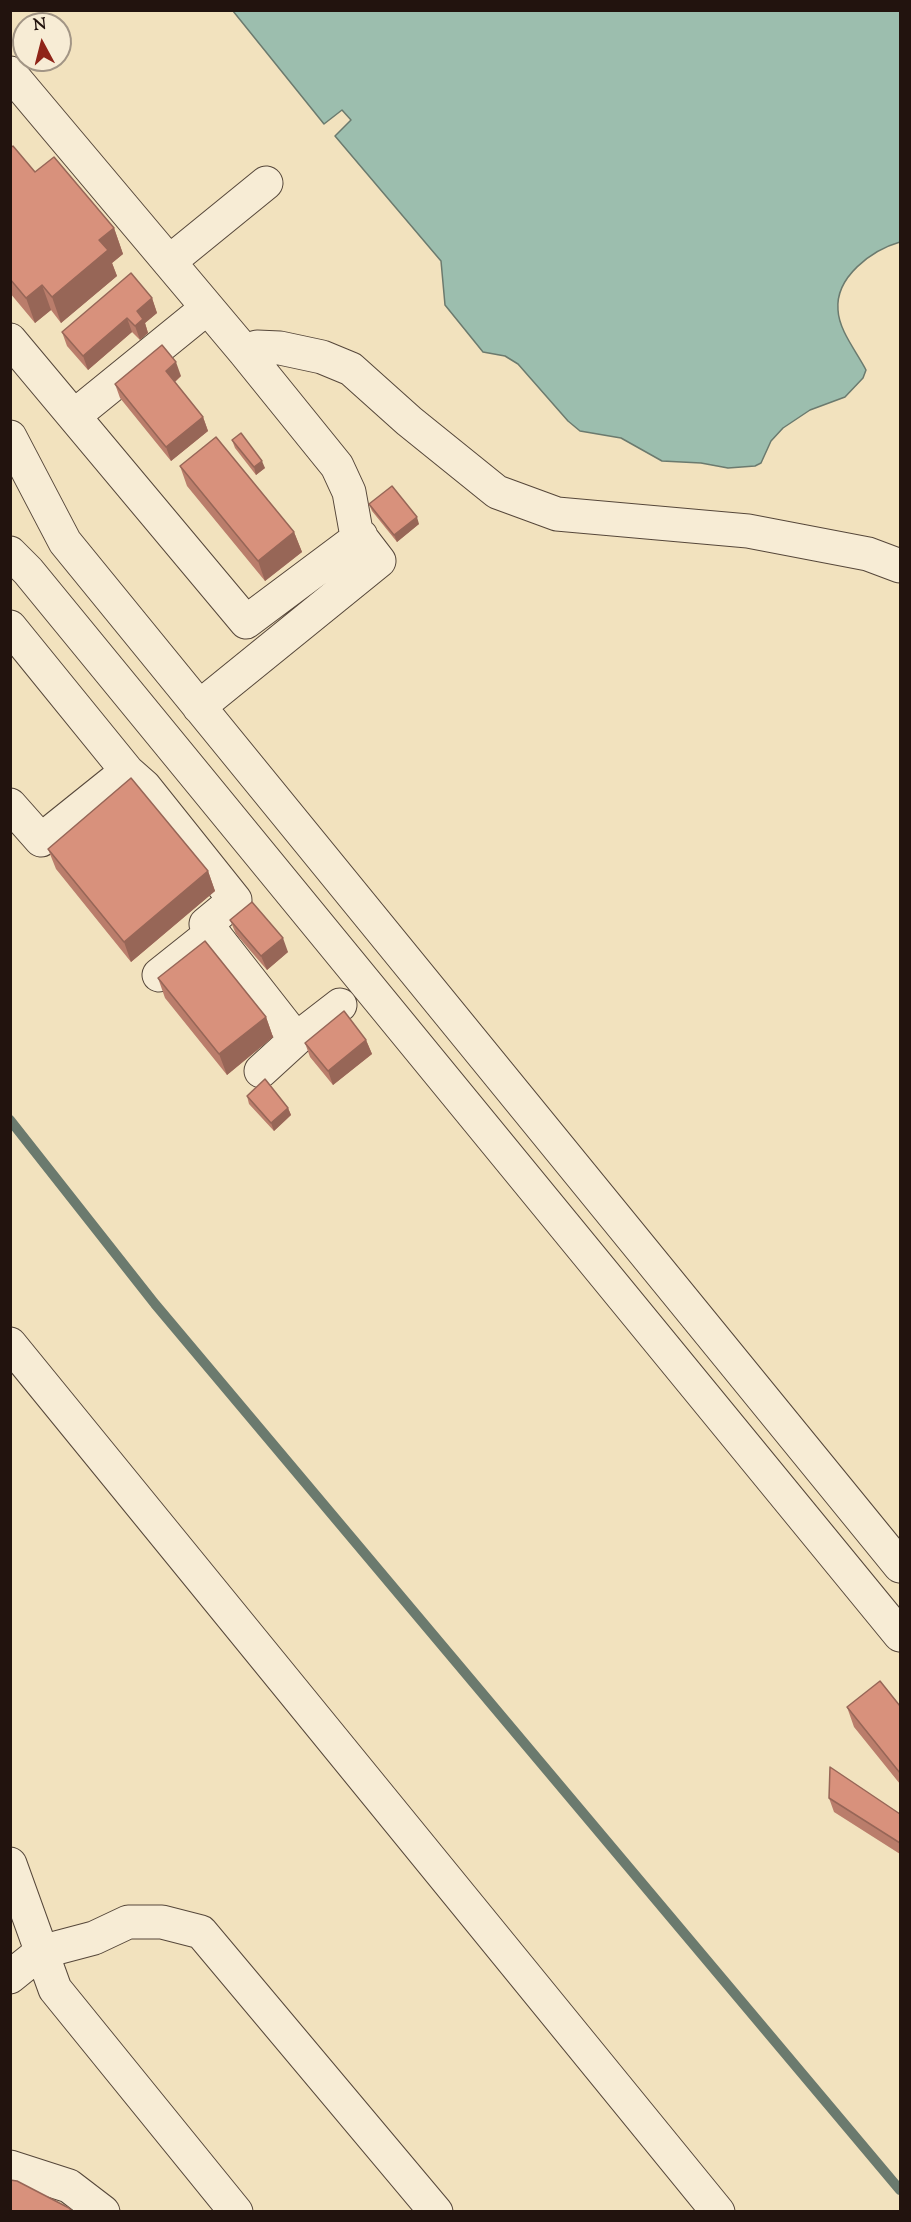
<!DOCTYPE html>
<html>
<head>
<meta charset="utf-8">
<style>
	body { margin:0 }
	#map { position:relative; width:911px; height:2222px; overflow:hidden; background:#f2e2be; font-family:"Sorts Mill Goudy",serif }
	canvas { display:block }
	.frame { position:absolute; inset:0; border:12px solid #22130e; pointer-events:none }
	.north { position:absolute; left:12px; top:12px; width:60px; height:60px; box-sizing:border-box; background:#f7ecd5; border:2px solid #a29585; border-radius:50%; rotate:353deg; font-size:16px; font-weight:700; line-height:24px; text-align:center; color:#22130e }
	.north::after { content:''; display:block; margin:auto; width:21px; height:27px; background:#8f2418; clip-path:polygon(50% 0,100% 100%,50% 72%,0 100%) }
</style>
</head>
<body>
<div id="map">
<canvas width="911" height="2222"></canvas>
<div class="frame"></div>
<div class="north">N</div>
</div>
<script>
const g = document.querySelector('canvas').getContext('2d');
g.lineJoin = 'round';
function paint(path, color) { g.fillStyle = color; g.fill(path, 'evenodd'); }
function strokePath(path, color, width, dash) { g.strokeStyle = color; g.lineWidth = width; g.lineCap = dash ? 'butt' : 'round'; g.setLineDash(dash || []); g.stroke(path); }
const water = new Path2D(`
	M233 11H900V242C872 250 835 277 838 310 839 331 857 352 866 370L863 378 845 397 810 410 783 428 771 441 761 463 755 466 728 468 701 463 662 461 621 438 580 431 568 421 518 364 505 356 483 352 445 305 441 261 335 136 351 120 342 110 324 124Z`);
paint(water, '#9cbeae');
strokePath(water, '#6b7a6e', 1.5);
strokePath(new Path2D(`
	M10 1120 155 1304 900 2190`), '#6b7a6e', 10);
const minor = new Path2D(`
	M10 73 244 351 337 466 349 492 356 531 379 561 199 707
	M169 262 266 183
	M10 340 246 622 361 536
	M244 351 257 347 280 348 322 357 351 369 409 421 497 492 557 514 748 531 868 554 900 566
	M74 416 207 308
	M10 437 65 542 900 1566
	M10 553 28 571 900 1635
	M10 627 127 771 41 840 10 805
	M127 771 144 786 235 900 206 924 296 1039 261 1071
	M159 975 213 932
	M296 1039 340 1005
	M10 1344 718 2212
	M10 1864 55 1989 236 2212
	M10 1977 41 1952 94 1938 128 1922H162L201 1932 436 2212
	M10 2167 69 2186 103 2212`);
strokePath(minor, '#56473a', 35);
strokePath(minor, '#f7ecd5', 33);
paint(new Path2D(`
	M10 148 35 172 114 228 123 254 112 263 117 276 61 323 51 310 35 323 10 293Z
	M152 298 157 313 145 323 148 333 140 340 132 332 88 370 67 346 62 332Z
	M181 376 175 382 203 417 208 431 171 461 120 398 115 384Z
	M232 440 265 468 256 475 235 448Z
	M180 466 294 532 302 552 265 581 187 486Z
	M369 504 419 524 397 542 372 511Z
	M48 849 208 871 215 891 131 962 56 869Z
	M230 920 288 952 267 970 236 934Z
	M158 978 266 1017 273 1037 227 1075 165 998Z
	M366 1040 372 1054 333 1085 310 1057 305 1043Z
	M247 1096 288 1108 291 1115 274 1131 249 1104Z
	M900 1706V1784L854 1727 847 1707Z
	M829 1798 900 1814V1854L834 1812Z`), '#ba7d6b');
paint(new Path2D(`
	M114 228 123 254 112 263 117 276 61 323 52 297 99 240Z
	M42 285 51 310 35 323 26 298Z
	M152 298 157 313 145 323 148 333 140 340 135 326 137 311Z
	M127 318 132 332 88 370 83 356Z
	M176 362 181 376 171 385 166 371Z
	M203 417 208 431 171 461 166 447Z
	M262 461 265 468 256 475 254 467Z
	M417 517 419 524 397 542 394 535Z
	M294 532 302 552 265 581 258 561Z
	M208 871 215 891 131 962 124 942Z
	M283 938 288 952 267 970 261 956Z
	M266 1017 273 1037 227 1075 219 1054Z
	M366 1040 372 1054 333 1085 328 1071Z
	M288 1108 291 1115 274 1131 271 1123Z`), '#976657');
const building = new Path2D(`
	M13 146 35 172 54 157 114 228 99 240 108 250 52 297 42 285 26 298 10 279V148Z
	M131 273 152 298 137 311 143 319 135 326 127 318 83 356 62 332Z
	M162 345 176 362 166 371 203 417 166 447 115 384Z
	M241 433 262 461 254 467 232 440Z
	M216 437 294 532 258 561 180 466Z
	M392 486 417 517 394 535 369 504Z
	M131 778 208 871 124 942 48 849Z
	M252 902 283 938 261 956 230 920Z
	M205 941 266 1017 219 1054 158 978Z
	M344 1011 366 1040 328 1071 305 1043Z
	M265 1079 288 1108 271 1123 247 1096Z
	M880 1681 900 1706V1773L847 1707Z
	M830 1767 900 1814V1843L829 1798Z
	M10 2180 17 2181 69 2208 72 2211H10Z`);
paint(building, '#d8917c');
strokePath(building, '#976657', 1.5);
</script>
</body>
</html>
